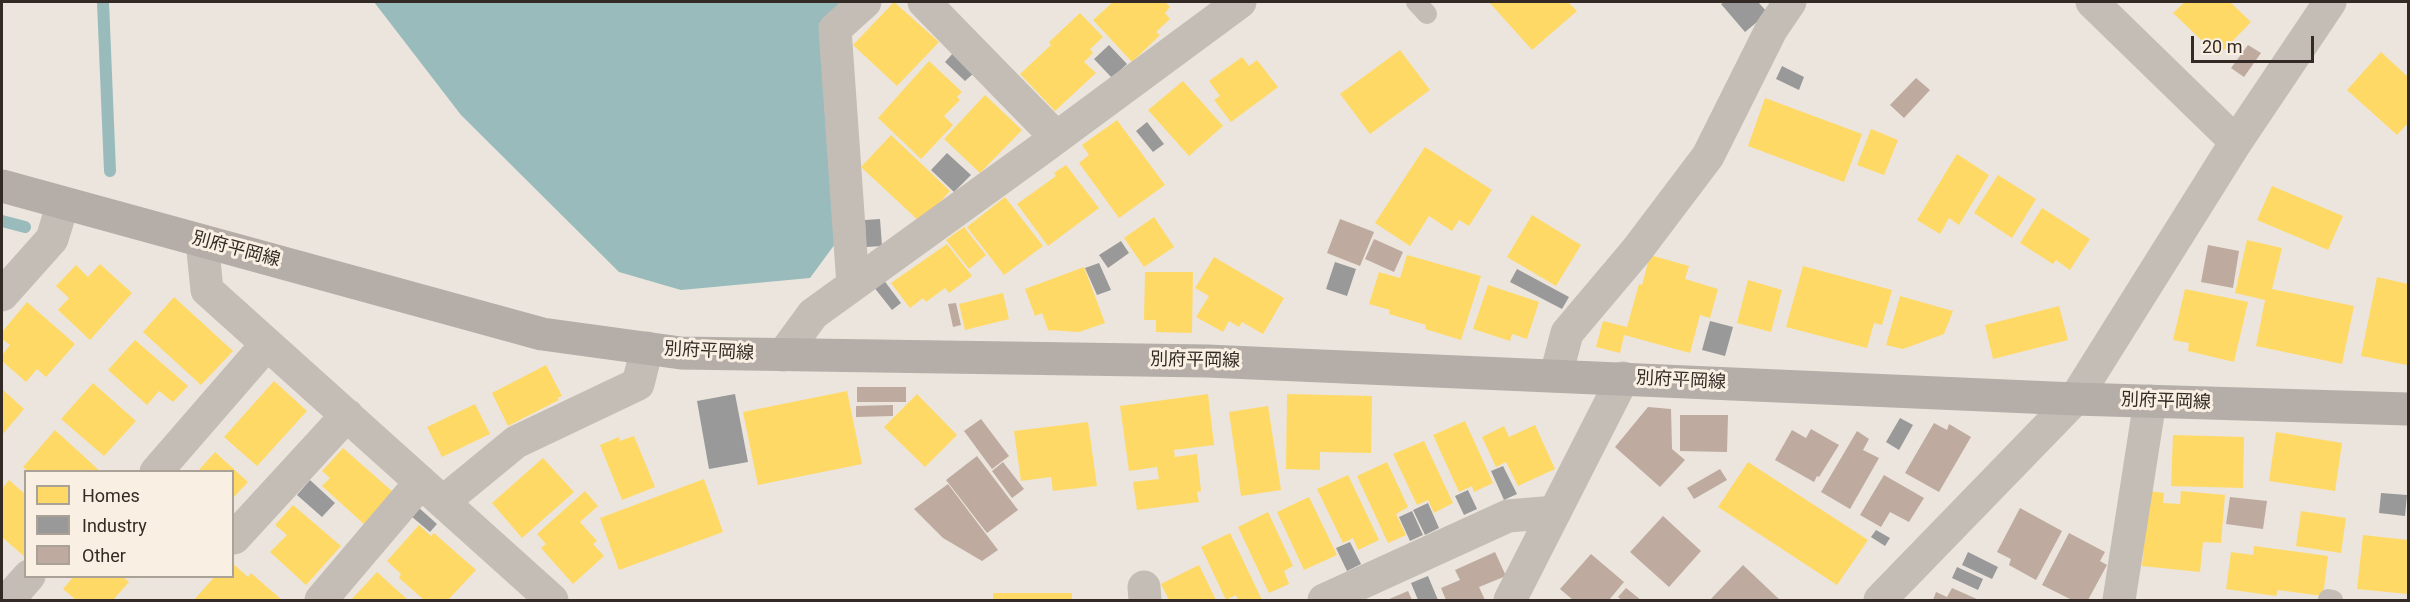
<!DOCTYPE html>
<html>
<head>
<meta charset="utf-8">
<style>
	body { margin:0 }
	#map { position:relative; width:2410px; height:602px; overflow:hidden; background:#ebe5dd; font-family:Roboto,sans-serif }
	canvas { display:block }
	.frame { position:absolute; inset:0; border:3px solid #342a25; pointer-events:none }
	.legend { position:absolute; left:24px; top:470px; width:210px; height:108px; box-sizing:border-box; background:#f9f0e3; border:2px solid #aaa197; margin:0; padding:8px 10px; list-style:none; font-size:18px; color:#342a25 }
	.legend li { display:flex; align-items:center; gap:12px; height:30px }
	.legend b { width:30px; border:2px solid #aaa197 }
	.scale { position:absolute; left:2191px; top:36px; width:123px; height:27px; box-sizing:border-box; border:3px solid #342a25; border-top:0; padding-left:8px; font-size:18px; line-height:21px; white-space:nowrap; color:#342a25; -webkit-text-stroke:4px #f9f0e3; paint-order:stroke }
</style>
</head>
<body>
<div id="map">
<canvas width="2410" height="602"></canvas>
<div class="frame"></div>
<ul class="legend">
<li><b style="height:16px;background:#ffd966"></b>Homes</li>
<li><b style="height:16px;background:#999"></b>Industry</li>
<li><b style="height:16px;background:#beaa9e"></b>Other</li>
</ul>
<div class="scale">20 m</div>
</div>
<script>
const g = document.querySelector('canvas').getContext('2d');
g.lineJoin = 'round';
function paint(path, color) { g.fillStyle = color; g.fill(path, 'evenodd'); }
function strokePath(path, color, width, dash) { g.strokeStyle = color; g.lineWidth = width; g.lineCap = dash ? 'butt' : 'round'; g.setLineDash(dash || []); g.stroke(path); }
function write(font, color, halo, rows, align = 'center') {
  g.font = font + ' Roboto,"Noto Sans JP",sans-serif'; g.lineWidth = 6; g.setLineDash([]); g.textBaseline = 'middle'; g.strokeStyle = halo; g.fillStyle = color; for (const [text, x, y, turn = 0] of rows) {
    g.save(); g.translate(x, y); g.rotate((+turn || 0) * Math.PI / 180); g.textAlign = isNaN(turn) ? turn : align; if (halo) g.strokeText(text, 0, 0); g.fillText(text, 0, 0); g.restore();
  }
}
paint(new Path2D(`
	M374 2H842L819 24 835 244 810 278 681 290 619 272 461 115Z`), '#99bbbc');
paint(new Path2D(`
	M894 2 939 42 897 86 853 45Z
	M1113 2H1165L1170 7 1165 13 1170 19 1156 32 1160 35 1132 62 1093 20Z
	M1489 2H1568L1577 11 1532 50Z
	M2185 2H2230L2251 22 2218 56 2173 13Z
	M1080 13 1103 37 1090 49 1093 53 1084 62 1096 73 1055 111 1020 74 1051 45 1049 42Z
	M1400 50 1430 90 1370 134 1340 94Z
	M2381 52 2408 77V123L2397 135 2347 90Z
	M1242 57 1249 66 1257 60 1278 87 1231 122 1214 100 1220 96 1209 81Z
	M929 61 962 92 957 97 960 100 944 116 953 125 921 159 878 118Z
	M1183 81 1223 126 1189 156 1148 110Z
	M985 95 1022 130 980 173 944 139Z
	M1765 98 1862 134 1844 182 1748 146Z
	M1117 120 1165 185 1119 218 1079 163 1089 155 1082 145Z
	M1871 129 1898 140 1884 175 1857 165Z
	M891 135 950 191 921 223 861 167Z
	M1425 147 1492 190 1469 226 1459 220 1452 231 1429 216 1410 246 1375 223Z
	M1957 154 1989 175 1959 225 1949 218 1940 234 1917 220Z
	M1066 165 1099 208 1048 246 1017 204 1056 176 1054 173Z
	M1998 175 2036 199 2012 238 1974 213Z
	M2272 186 2343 216 2328 250 2257 220Z
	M1005 197 1043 246 1004 275 967 227Z
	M2042 208 2090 239 2070 270 2056 260 2053 264 2020 243Z
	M1532 215 1581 245 1556 286 1507 257Z
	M1154 217 1174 247 1144 267 1124 238Z
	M964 227 986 255 969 269 946 240Z
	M2247 240 2282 248 2272 289 2354 306 2342 364 2256 346 2265 300 2235 293Z
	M947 244 972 276 949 293 945 288 926 302 923 298 910 308 891 283Z
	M1407 255 1481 276 1461 340 1425 329 1426 325 1389 314 1390 310 1369 304 1379 272 1400 278Z
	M1650 255 1689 266 1685 279 1718 289 1710 318 1700 315 1690 353 1624 335 1620 353 1596 347 1603 321 1627 327 1639 284 1642 285Z
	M1214 257 1284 298 1263 334 1242 322 1239 327 1229 321 1223 332 1196 317 1209 296 1195 288Z
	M100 264 132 293 90 340 58 310 69 298 56 286 76 265 88 277Z
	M1803 266 1892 290 1882 325 1874 323 1867 348 1786 327Z
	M1084 267 1105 323 1079 332 1048 330 1042 313 1035 316 1025 289Z
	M1145 272H1193L1192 333 1156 332V320H1144Z
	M2377 277 2408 284 2407 365 2361 356Z
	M1748 280 1782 290 1771 332 1737 323Z
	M1488 285 1539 302 1527 339 1512 334 1510 341 1473 329Z
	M2185 289 2248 302 2234 362 2188 351 2189 343 2173 340Z
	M1003 293 1009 319 965 330 959 304Z
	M1900 296 1953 311 1944 334 1903 349 1886 345Z
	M174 297 233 351 201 385 143 332Z
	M27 302 75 344 46 377 37 369 26 382 2 361V355L10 345 2 339V332Z
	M2059 306 2068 340 1993 359 1985 325Z
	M135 340 188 386 173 402 159 391 147 405 108 370Z
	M546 365 562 396 557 398 559 400 508 426 492 393Z
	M274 381 307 411 257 466 224 437Z
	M93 383 136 421 104 456 61 419Z
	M2 389 24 409 2 435Z
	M847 391 862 464 758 485 743 412Z
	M917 394 957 435 925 467 884 427Z
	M1208 394 1214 445 1174 450 1175 457 1197 454 1201 491 1197 492 1199 502 1137 510 1133 482 1159 479 1157 467 1129 471 1120 406Z
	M1287 394 1372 396 1371 453 1320 452V470L1286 469Z
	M475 404 490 434 442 457 427 427Z
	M1268 406 1281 490 1241 496 1229 412Z
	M1465 421 1493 483 1474 492 1472 486 1459 492 1433 435Z
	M1088 422 1097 486 1053 491 1051 477 1021 481 1014 431Z
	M1535 425 1555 469 1518 486 1506 462 1496 467 1482 437 1504 426 1509 437Z
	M55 430 101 472H29L23 467Z
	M2276 432 2342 443 2335 491 2269 481Z
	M2173 435 2244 437 2243 488 2171 486Z
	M634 436 655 487 622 500 600 445 619 437 620 441Z
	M1424 441 1453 503 1434 513 1428 500 1417 505 1393 454Z
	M343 448 393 492 365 525 322 486 330 478 322 471Z
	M215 452 248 482 232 499V472H197Z
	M543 458 574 492 522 538 492 503Z
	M1387 462 1408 507 1396 514 1406 535 1388 543 1357 476Z
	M1748 462 1868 540 1837 585 1718 507Z
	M1348 475 1379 540 1358 550 1353 538 1343 543 1317 489Z
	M704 479 723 532 619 570 600 518Z
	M9 480 26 495V558L2 537V489Z
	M585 491 598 506 580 522 597 541 593 544 604 556 573 584 541 548 546 544 537 534Z
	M2149 491 2164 493 2163 503 2180 504 2181 491 2225 495 2221 543 2203 542 2200 572 2142 566Z
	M1309 497 1337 555 1304 570 1277 512Z
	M293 505 341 546 306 585 270 552 287 535 275 525Z
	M2301 511 2346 518 2341 553 2296 546Z
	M1268 512 1293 566 1284 571 1289 584 1269 593 1238 527Z
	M419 525 431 536 434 533 476 570 448 600H424L399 578 401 574 387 561Z
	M1230 533 1262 600H1238L1236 595 1226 600 1201 547Z
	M2363 535 2408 540V594L2357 589Z
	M2254 546 2328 556 2323 596 2278 590 2276 596 2226 589 2231 552 2253 555Z
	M232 563 248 577 251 573 282 600H194L215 576H232Z
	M1199 565 1216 600H1169L1161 584Z
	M377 572 408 600H351Z
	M74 576H122L129 582 113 600H76L63 589Z
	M993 593H1072V600H993Z`), '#ffd966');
paint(new Path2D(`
	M1725 2H1758L1768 13 1745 32 1721 4Z
	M1109 45 1127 64 1112 78 1094 59Z
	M954 52 975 72 965 81 945 62Z
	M1782 66 1804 77 1799 90 1776 79Z
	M1147 122 1164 144 1153 152 1136 131Z
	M947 153 971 175 954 192 931 170Z
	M880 219 882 246 866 247 865 220Z
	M1121 241 1129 253 1108 268 1099 255Z
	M1335 262 1356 269 1347 296 1326 289Z
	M1099 263 1111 290 1097 295 1085 268Z
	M1517 269 1569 297 1562 309 1510 282Z
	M883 279 901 303 892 310 873 286Z
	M1710 321 1733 327 1725 356 1702 350Z
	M735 394 748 462 709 469 697 401Z
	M1900 418 1913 425 1899 450 1886 442Z
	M1503 466 1517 494 1504 500 1491 471Z
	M310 480 335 503 322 517 297 495Z
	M1468 490 1477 509 1464 515 1455 496Z
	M2381 493 2407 495 2405 516 2379 513Z
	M1428 503 1439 528 1425 535 1413 510Z
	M418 507 437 524 430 532 411 516Z
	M1412 511 1423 535 1410 541 1399 517Z
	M1876 530 1890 538 1885 546 1871 537Z
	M1350 542 1361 564 1347 571 1336 548Z
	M1968 552 1998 567 1992 579 1962 565Z
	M1957 567 1983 579 1978 590 1952 578Z
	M1428 576 1438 600H1418L1411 583Z`), '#999');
strokePath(new Path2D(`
	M103 2 110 171
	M2 221 25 227`), '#99bbbc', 12);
paint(new Path2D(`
	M2248 45 2261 53 2244 77 2231 68Z
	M1916 78 1930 90 1904 118 1890 105Z
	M1340 219 1374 232 1360 266 1327 253Z
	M1374 239 1403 252 1394 272 1365 259Z
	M2208 245 2239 251 2233 288 2201 282Z
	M956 303 961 325 953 327 948 304Z
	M857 387H906V402H857Z
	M893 405V416L856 417V406Z
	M1648 407 1671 409 1672 449 1685 460 1660 487 1615 447Z
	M1680 415H1728L1727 452 1680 451Z
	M981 419 1009 456 992 469 964 431Z
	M1934 423 1947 430 1949 424 1971 437 1939 492 1905 473Z
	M1811 429 1839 445 1819 477 1817 476 1814 482 1775 460 1792 430 1806 438Z
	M1857 431 1869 439 1863 450 1879 458 1850 509 1821 492Z
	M977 456 1018 510 987 533 946 480Z
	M1003 462 1024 489 1012 498 992 471Z
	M1720 469 1727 480 1694 499 1687 488Z
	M1884 475 1924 498 1909 522 1890 512 1881 527 1860 515Z
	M948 484 998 550 982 561 943 538 914 509Z
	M2230 497 2267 501 2263 529 2226 524Z
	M2020 508 2062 531 2036 580 2009 565 2011 559 1997 552Z
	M1663 516 1701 551 1669 587 1630 552Z
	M2069 533 2105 552 2100 561 2107 565 2088 600H2072L2042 585Z
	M1495 552 1506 576 1479 587 1485 600H1446L1441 588 1460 580 1455 570Z
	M1591 554 1624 582 1609 600H1573L1560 589Z
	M1743 565 1780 600H1710Z
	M1626 588 1641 600H1622L1618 597Z
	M1952 588 1979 600H1933L1936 592 1947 597Z
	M1408 591 1412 600H1387Z`), '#beaa9e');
strokePath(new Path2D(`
	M1416 2 1427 14
	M2328 599 2333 600`), '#c4bdb6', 20);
strokePath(new Path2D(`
	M924 2 1056 137
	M2092 2 2236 142
	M202 241 207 290 552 600
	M853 285 835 29 865 2
	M2 295 52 239 63 203
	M783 355 813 314 1037 152 1240 2
	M1556 375 1567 333 1637 250 1708 156 1771 30 1790 2
	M156 472 267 344
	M443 502 516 442 638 384 647 348
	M234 538 347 415
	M1144 587 1145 600
	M8 600 29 576
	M321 600 421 482
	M1324 600 1508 516 1555 512
	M1510 600 1623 378
	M2119 600 2150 401`), '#c4bdb6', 33);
strokePath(new Path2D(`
	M1880 600 2075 399 2236 142 2330 2`), '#c4bdb6', 33);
strokePath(new Path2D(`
	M2 186 542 334 681 353 1207 361 2075 399 2408 409`), '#b5ada7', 33);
write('18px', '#342a25', '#f9f0e3', [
	["別府平岡線",236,250,15],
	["別府平岡線",709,352,3],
	["別府平岡線",1195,361,1],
	["別府平岡線",1681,381,3],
	["別府平岡線",2166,402,2]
]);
</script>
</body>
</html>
